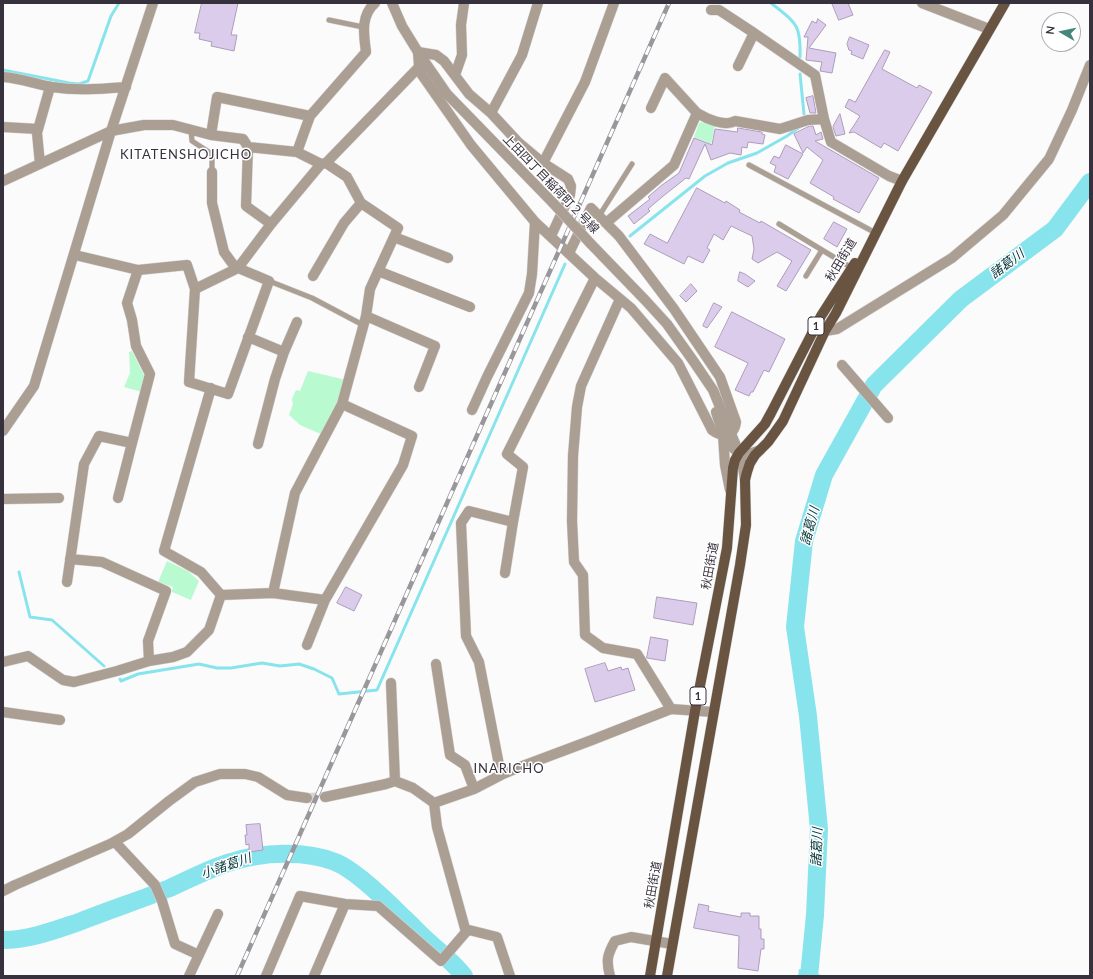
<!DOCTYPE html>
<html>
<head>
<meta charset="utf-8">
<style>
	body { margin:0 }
	#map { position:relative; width:1093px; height:979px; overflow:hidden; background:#fbfbfb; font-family:Lato,sans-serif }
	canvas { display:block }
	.frame { position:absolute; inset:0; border:4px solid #37313d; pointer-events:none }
	.north { position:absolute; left:1041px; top:12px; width:40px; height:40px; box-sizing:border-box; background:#fff; border:1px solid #afadb1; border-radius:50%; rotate:279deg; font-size:11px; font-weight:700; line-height:16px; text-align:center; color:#37313d }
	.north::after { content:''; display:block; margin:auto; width:14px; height:18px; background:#45887b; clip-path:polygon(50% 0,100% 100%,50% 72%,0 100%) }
</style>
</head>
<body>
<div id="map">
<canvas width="1093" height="979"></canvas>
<div class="frame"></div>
<div class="north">N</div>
</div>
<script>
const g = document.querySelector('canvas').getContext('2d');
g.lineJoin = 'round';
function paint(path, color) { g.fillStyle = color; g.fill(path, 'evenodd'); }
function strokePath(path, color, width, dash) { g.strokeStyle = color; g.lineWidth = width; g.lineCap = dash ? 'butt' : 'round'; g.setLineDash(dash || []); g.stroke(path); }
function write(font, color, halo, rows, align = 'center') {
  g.font = font + ' Lato,"Noto Sans JP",sans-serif'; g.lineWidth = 3; g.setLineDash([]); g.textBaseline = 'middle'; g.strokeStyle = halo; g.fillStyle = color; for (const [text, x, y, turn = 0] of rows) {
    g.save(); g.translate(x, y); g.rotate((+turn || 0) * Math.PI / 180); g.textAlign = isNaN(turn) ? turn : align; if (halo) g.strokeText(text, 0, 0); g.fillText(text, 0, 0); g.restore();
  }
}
paint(new Path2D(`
	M701 122 715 125 711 144 694 137 699 123Z
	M132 351 146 379 142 392 124 387 130 373 129 352Z
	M308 371 346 380 340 403 323 435 300 425 289 415 293 404 292 399 296 390 300 391Z
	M167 561 188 571 199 581 191 600 172 592 173 587 158 582Z`), '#bafad1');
paint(new Path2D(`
	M799 969 825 976H798Z`), '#87e4ed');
strokePath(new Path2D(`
	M771 3C796 23 801 24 800 57
	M3 70 69 83 79 84 88 81 111 16 119 3
	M800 74 804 114
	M630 236 705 176 728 163 757 153 787 136 801 126
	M19 572 30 617 52 620 104 666
	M120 679 121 681 138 674 199 664 217 668H231L262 663 280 666 299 664 314 669 332 678 339 694 377 690 565 264`), '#87e4ed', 3);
strokePath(new Path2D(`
	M3 940C29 940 55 930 79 922 109 910 140 900 170 888 190 879 210 868 231 862 262 852 305 850 335 862 354 869 388 902 403 917 412 925 420 934 429 942 441 953 454 963 464 976
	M809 976 815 915 819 829 808 716 795 627 804 541 824 475 874 385 961 299 1055 229 1090 182`), '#87e4ed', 18);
const building = new Path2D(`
	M202 3H238L231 35H237L234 51 211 46 212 42 199 39 200 33H195Z
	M832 3H848L853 15 839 20Z
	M818 19 826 25 809 48 836 53 832 73 820 71 822 62 806 60 808 37H804L812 21 816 23Z
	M850 37 869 45 863 59 851 54 852 51 849 50 847 44Z
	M885 50 890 52 882 69 917 88 919 85 932 92 898 151 884 143 881 148 854 132 849 133 860 116 845 107 849 99 855 102Z
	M813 96 816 113H810L806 98Z
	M840 114 845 134 836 136 833 127Z
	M810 126H813L816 135 821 132 823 139 815 141 879 178 859 213 833 199 834 197 810 183 823 160 807 147 803 153 794 134Z
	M738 128 762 132V134L765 135 763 144 748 142 747 148 742 147 741 155 730 153 711 160 705 144 689 179 686 178 662 197 648 209 650 211 634 224 628 216 650 199 648 197 662 185 679 173 694 138 712 145 715 129 737 132Z
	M786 145 803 154 788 179 774 172 776 166 770 163 774 156 779 158Z
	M697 188 725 203 726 201 740 210 739 212 760 223 761 221 811 250 786 291 777 286 792 261 777 252 758 263 752 259 754 249 752 236 731 226 723 240 714 234 707 248 710 250 703 263 688 256 684 264 644 244 650 234 667 243Z
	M834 222 847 229 837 247 824 239Z
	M740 272 745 274 755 281 748 287 738 281Z
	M691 284 697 291 686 302 680 296Z
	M714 303 722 307 707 328 703 326Z
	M732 312 785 339 769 372 764 370 753 392H751L749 396 735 390 748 363 715 347Z
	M346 587 362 595 354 611 337 603Z
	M657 597 697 603 693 625 654 618Z
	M651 637 668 640 665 661 647 658Z
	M605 663 608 671 621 667 622 670 628 668 635 690 595 702 585 669Z
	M260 824 263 850 249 852V844L246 845 245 835H247L246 825Z
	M699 904 709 906 708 911 741 917V913H750V916H759V929H761V939H764V949H761L758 971 738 968 739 936 694 928Z`);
paint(building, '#dcccec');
strokePath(building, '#ad9cbb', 1);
strokePath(new Path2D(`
	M307 798 325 797`), '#d4d3d5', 10, [10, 5]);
const service = new Path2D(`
	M329 20 363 27
	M191 130 192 141 212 154V172
	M749 165 872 231
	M599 216 632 164
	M779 224 822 250
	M806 276 822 250 852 268
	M269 281 312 298 363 325`);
const minor = new Path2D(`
	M922 3 989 29
	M711 10H719L754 33
	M455 75 462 55 461 25 464 3
	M3 77C20 78 35 84 52 87 77 91 100 89 126 87
	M491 113 522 55 538 3
	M697 113C707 119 725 127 735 121L780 129 808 120 824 119 815 75 754 33 738 66
	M824 119 831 142 889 176 902 181
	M3 127 38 129
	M211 135 217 97 310 116
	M248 147 246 206 271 224
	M297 152 310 116 366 52C364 35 360 16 375 3
	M326 163 419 67
	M543 163 585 82 614 3
	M40 164 37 133 50 87
	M3 181 111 131 144 125H173L211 135 243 139 248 147 297 152 321 164 326 163 347 177 361 203 398 228 370 289 366 316 342 404 412 436 403 465 325 600 273 593 221 595 209 630 187 652 173 657 149 661 117 671 74 682 63 680 28 656 3 662
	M606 223 674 165 697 113 665 78 651 108
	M551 236 570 195 571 186 568 179 543 163 518 142 491 113 469 94 444 61 436 55 418 52 419 67 422 75 471 145 535 222 595 278 631 308 678 363 712 430C721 437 734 437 736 422L720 377 674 309 619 236 591 208 569 253
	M394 237 448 258
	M75 255 138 270 127 303 132 320 136 346 150 374 132 443
	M138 270 187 265 195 289 189 382 228 394 269 281 238 268 232 263 224 252 212 203V172
	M378 271 470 307
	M313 276 344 223 361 203
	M195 289 238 268 271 224 321 164
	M620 299 581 386 577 407 573 456 572 521 574 562 583 575 585 635 603 648 637 654 671 709
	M366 316 435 346 419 387
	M825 331 837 329 952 258 1003 215 1049 159 1072 110 1090 65
	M248 337 284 352 275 379 258 444
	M284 352 297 322
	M842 365 888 418
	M211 388 164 551 201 572 221 595
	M472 410 487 377 529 293 532 274 535 222
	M3 431 34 386 111 131 153 3
	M3 499 59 498
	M70 559 102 562 166 591 148 641 149 661
	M505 573 513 522
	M67 582 84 464 99 436 132 443 118 498
	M273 593 295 493 342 404
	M307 645 325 600
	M436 664 450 755 465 765 474 789
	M391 683 395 781
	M3 712 60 720
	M501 775 479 662 466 636 461 523 469 511 513 522 523 467 507 454 595 278
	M434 803 474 789 501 775 520 767 592 740 671 709 713 712
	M115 842 155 885 162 901 175 944 199 955
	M3 891 15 885 110 844 128 834 169 801 195 782 220 774H245L258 777 287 795 307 798
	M465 929 497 937 510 976
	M189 976 218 914
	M266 976 300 896 345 904 378 906 441 961 466 932 437 827 434 803 413 788 395 781 386 784 325 797
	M314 976 345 904`);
const tertiary = new Path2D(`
	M392 3 402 26 418 52 447 94 554 204
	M590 243 646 301 667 324 694 362 713 390 739 453 742 462 745 480
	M716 412C723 433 730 464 760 450
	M723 435 725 465 730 490
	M610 976C606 961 607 955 615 941L631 937 672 944`);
const primary = new Path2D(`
	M650 976 695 711 727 548 733 468 735 460 739 453 765 424 771 413 821 316 855 263
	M667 976 740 565 746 525 745 480 747 472 750 463 755 455 768 442 783 421 825 331 836 313 902 181 1005 3`);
strokePath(service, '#d8d7d9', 6);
strokePath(minor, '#d8d7d9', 11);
strokePath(tertiary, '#d8d7d9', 11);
strokePath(primary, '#d8d7d9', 11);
strokePath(service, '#ab9f94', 5);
strokePath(minor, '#ab9f94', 10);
strokePath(tertiary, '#ab9f94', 10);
strokePath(primary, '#685440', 10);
const rail = new Path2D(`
	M237 976 669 3`);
strokePath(rail, '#99969c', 4.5);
strokePath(rail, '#fff', 3, [9]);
const tertiaryBridge = new Path2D(`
	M554 204 590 243`);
strokePath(tertiaryBridge, '#d8d7d9', 11, []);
strokePath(tertiaryBridge, '#ab9f94', 10);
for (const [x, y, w] of [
	[816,326,16],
	[698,696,16]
]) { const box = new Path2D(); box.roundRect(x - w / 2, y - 9, w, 18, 3); g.fillStyle = '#fff'; g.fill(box); strokePath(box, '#37313d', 1); }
write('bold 11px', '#37313d', null, [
	["1",816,326],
	["1",698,696]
]);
write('12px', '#37313d', '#fff', [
	["上田四丁目稲荷町２号線",551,184,46],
	["秋田街道",841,260,-59],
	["秋田街道",710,566,-80],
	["秋田街道",653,885,-80]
]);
g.letterSpacing = '1px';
write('13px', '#37313d', '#fff', [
	["KITATENSHOJICHO",186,155],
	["INARICHO",509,769]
]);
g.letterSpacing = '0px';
write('italic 13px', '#08373b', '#fff', [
	["諸葛川",1007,264,-37],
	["諸葛川",810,526,-75],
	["諸葛川",817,847,-88],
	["小諸葛川",226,866,-19]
]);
</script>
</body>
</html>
